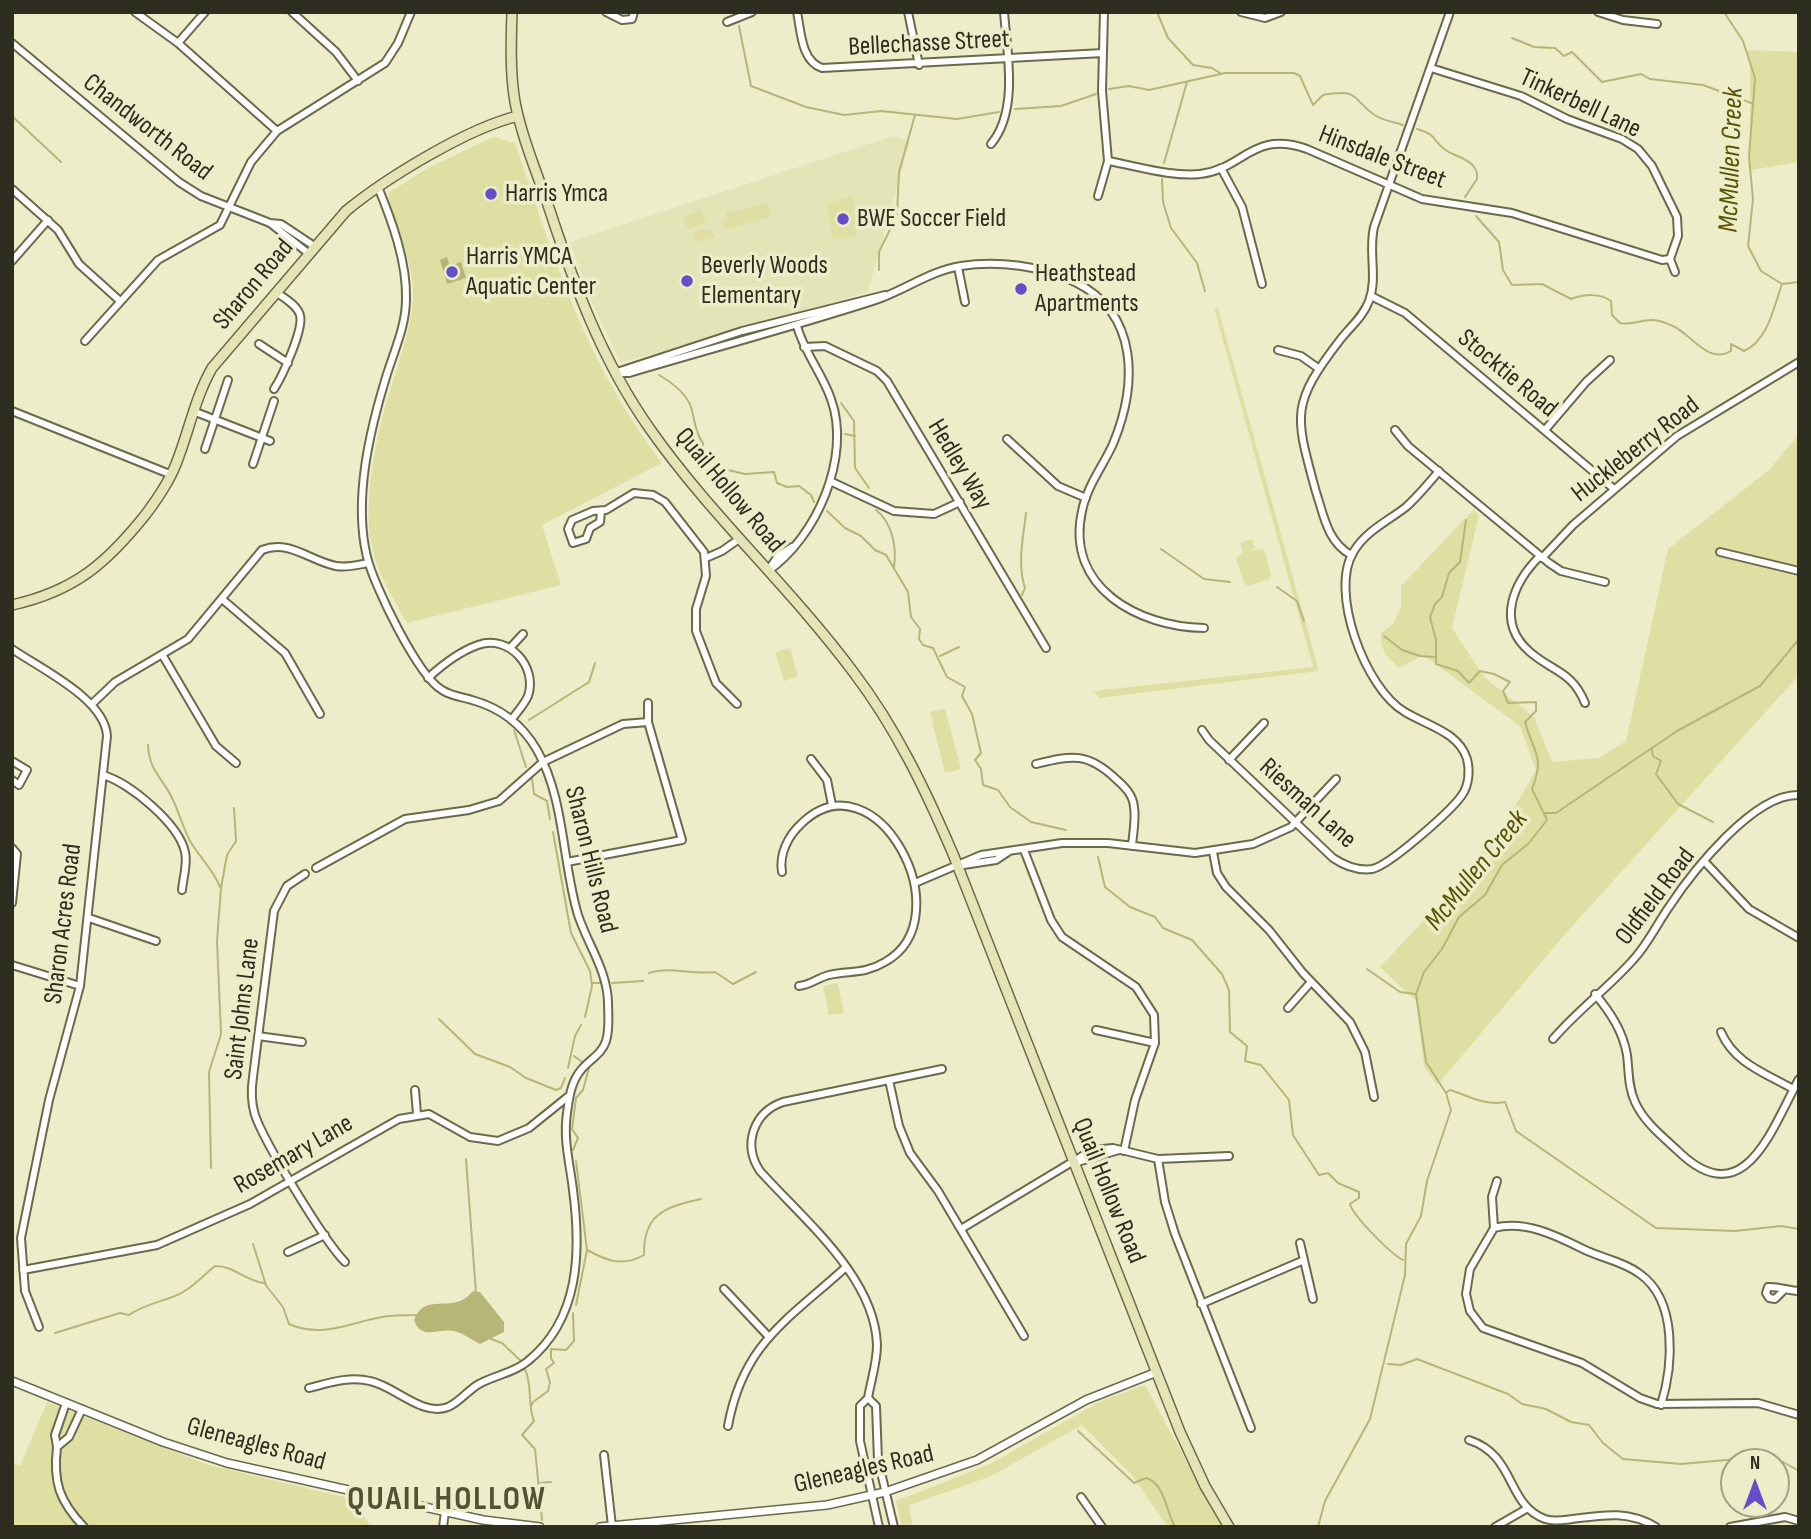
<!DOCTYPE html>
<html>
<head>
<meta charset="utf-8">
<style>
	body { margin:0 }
	#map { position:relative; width:1811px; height:1539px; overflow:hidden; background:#ededca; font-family:"Sofia Sans Condensed",sans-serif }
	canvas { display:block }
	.frame { position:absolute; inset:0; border:14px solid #2e2e20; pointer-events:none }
	.north { position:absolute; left:1720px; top:1448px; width:70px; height:70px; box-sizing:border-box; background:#ededca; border:2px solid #a1a186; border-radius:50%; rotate:0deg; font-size:19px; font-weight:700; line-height:28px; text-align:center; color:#2e2e20 }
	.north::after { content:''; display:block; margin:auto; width:24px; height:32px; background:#654ec7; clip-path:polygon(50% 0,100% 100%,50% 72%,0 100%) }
</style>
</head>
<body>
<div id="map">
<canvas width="1811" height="1539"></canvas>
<div class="frame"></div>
<div class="north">N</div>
</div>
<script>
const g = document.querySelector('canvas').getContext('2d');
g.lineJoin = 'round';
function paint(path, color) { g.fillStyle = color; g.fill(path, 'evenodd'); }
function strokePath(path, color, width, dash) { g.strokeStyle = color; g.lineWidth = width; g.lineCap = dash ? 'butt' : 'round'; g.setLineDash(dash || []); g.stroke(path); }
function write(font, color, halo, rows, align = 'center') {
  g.font = font + ' "Sofia Sans Condensed",sans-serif'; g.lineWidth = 7; g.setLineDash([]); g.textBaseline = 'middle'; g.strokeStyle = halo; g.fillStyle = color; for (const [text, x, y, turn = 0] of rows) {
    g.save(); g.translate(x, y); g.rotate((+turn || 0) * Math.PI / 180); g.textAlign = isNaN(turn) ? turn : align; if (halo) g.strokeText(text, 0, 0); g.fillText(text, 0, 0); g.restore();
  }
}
paint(new Path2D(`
	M893 136 910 141 868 292 621 363 591 301 570 242Z`), '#e4e4b9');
paint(new Path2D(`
	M1746 50 1799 52V162L1750 170V62Z
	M493 137 515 143C556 264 584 359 662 463L542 525 561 585 407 623C394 600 379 576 373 551 361 507 376 437 389 394 398 363 410 333 413 301 416 263 394 229 388 193L428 168Z
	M853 196 857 235 833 240 827 203Z
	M768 203 771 217 724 230 722 223 728 221 726 213Z
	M701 210 706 223 688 229 683 217Z
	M702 228 712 230 715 237 696 243 693 234Z
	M1214 308H1218L1319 671 1099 698 1094 691 1313 667Z
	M1799 434V675L1567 932 1437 1085 1424 1066 1416 1001 1380 967C1439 905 1496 846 1536 770L1520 726 1423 655 1399 668C1388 657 1378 649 1382 632L1393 624 1401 608V586L1473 510 1479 515 1452 628 1484 677 1534 717 1552 762 1599 758 1626 741 1668 549 1769 470Z
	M1252 539 1255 548 1249 551 1264 549 1271 574 1269 579 1248 586 1244 583 1236 558 1243 553 1240 543Z
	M790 648 798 677 784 681 775 652Z
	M945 709 961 769 945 773 930 712Z
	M838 983 844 1013 829 1015 823 986Z
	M1145 1385 1222 1527H1168L1130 1473 1082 1425 989 1477 909 1505 913 1527H902L896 1501 990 1464 1103 1400Z
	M47 1402 209 1465 353 1499 371 1527H12V1462L20 1466Z`), '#dfdfa4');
paint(new Path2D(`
	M447 257 450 266 461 262 466 278 447 284 440 260Z
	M473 1291 480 1292 504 1322V1332L480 1344C472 1340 463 1333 454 1331 438 1328 421 1341 414 1320 424 1294 446 1310 464 1299 468 1297 470 1294 473 1291Z`), '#b7b676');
strokePath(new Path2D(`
	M1157 12 1168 38 1193 65 1212 68 1220 73
	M1724 12 1743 41 1755 78 1749 157 1753 199 1748 246 1761 271 1782 284 1799 282
	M739 26 751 86 806 107 844 115 881 111 957 119 999 112
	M1512 38 1534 47 1555 48 1564 56 1572 52 1602 82 1641 74 1650 79 1703 85 1751 103
	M1109 89 1129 86 1149 90 1225 73H1294L1300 76 1313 105 1323 95C1362 88 1351 100 1376 116 1384 121 1395 122 1403 125
	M1015 109 1061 106 1096 94
	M12 116 61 162
	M1417 129C1439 135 1432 142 1447 151 1459 158 1479 161 1477 179L1465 197
	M1164 163 1187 82
	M1162 179 1163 202 1171 228 1197 263 1205 291
	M1476 216 1499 242 1503 270 1512 285 1542 284 1571 299C1584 294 1600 293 1611 301L1612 315 1620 323C1640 327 1644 312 1673 326 1691 334 1708 365 1731 351V344L1744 351C1768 341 1774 306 1782 284
	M879 270V252L897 215 899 172 915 115
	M659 375C671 382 686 393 691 407 695 420 695 433 703 443V450L714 459 715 467 745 474 774 472 777 483 787 487 799 486 811 495 814 502
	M841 403 854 421 855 468 869 488
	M845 434 855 436
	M876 510C892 522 897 547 894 567
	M827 511 845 528 861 536 875 550 886 555 908 592 911 617 920 629 919 639 923 645 933 648 947 677 965 687 962 696 972 714 981 753 975 760 981 769 983 785 998 790 1010 807 1031 822 1066 830
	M1161 549 1204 579 1230 582
	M1277 587 1297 601 1304 621
	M1022 595 1025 588C1017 563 1023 540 1026 513
	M1384 636 1402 650 1420 656 1435 657
	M940 656 959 647
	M529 720 589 682 595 663
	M514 730 526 767
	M148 745C149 772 164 779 173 800 179 813 183 827 190 841 200 858 213 869 220 887
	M1652 750 1653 756 1661 761 1656 774 1678 804 1713 822
	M532 779 534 794 547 801 550 819
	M1544 813H1556L1677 731 1760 686 1799 639
	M553 832 571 933 590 971 592 986 585 1017
	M1098 857 1105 887 1130 907 1155 917 1163 928 1192 940 1222 974 1229 990 1230 1032 1247 1046 1245 1061 1261 1065 1289 1100 1293 1135 1319 1175 1328 1173 1338 1183 1359 1192V1198L1350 1204C1353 1216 1392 1255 1403 1260
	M1367 969 1400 992 1415 994
	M649 973C670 966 693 975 715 972L733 984 756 972
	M593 983H602
	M612 983 643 981
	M439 1019 475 1054 510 1067 526 1078 556 1090 561 1088 565 1078
	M574 1056 582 1062
	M568 1068 575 1036 581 1025
	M1447 1092 1450 1090C1469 1096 1485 1106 1505 1102L1516 1131 1656 1228 1735 1231 1781 1226 1799 1229
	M573 1150 578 1138 572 1129 576 1098 583 1090 589 1068
	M466 1159 476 1293
	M211 1168 209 1072 221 1034 217 941 221 888 227 855 236 841 234 808
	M253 1244 266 1285
	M587 1250C607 1261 623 1267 644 1255 643 1215 664 1207 701 1199
	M576 1305 587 1250 576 1161
	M55 1333 120 1313 129 1315C142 1306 155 1303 170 1298 189 1292 200 1278 215 1266 235 1266 243 1280 264 1283L283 1307 289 1324C323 1339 351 1322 382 1317 393 1315 405 1315 416 1315
	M491 1339 502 1343 521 1361
	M1388 1364 1401 1365 1417 1359 1508 1394 1522 1404 1546 1409 1571 1422 1589 1425 1603 1443 1623 1459 1681 1464 1760 1457 1783 1462 1799 1471
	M525 1369C533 1387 527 1404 534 1421L522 1435 535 1449 542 1520
	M531 1407 533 1402 548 1391 550 1382 546 1369 554 1363 551 1358V1349L566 1350 574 1341 573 1313
	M1078 1431 1134 1483 1146 1478C1165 1483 1166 1512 1175 1527
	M538 1483 551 1482
	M1318 1527 1325 1501 1370 1419 1405 1275 1406 1244 1421 1216 1427 1181 1451 1110 1446 1093 1426 1062 1416 994 1424 972 1442 949 1459 917 1485 895 1502 865 1529 843 1547 820 1532 789C1545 756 1534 754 1525 722L1536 711V702L1508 703 1503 691 1510 682 1494 674 1480 671 1469 683 1458 671 1436 664V640L1430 617 1435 604 1442 597 1449 573 1460 562 1466 520`), '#b7b676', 2);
const minor = new Path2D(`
	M135 12 178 43 277 131
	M292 12 336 52 358 81
	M606 12 622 20 632 19 634 12
	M797 12C801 31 801 61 822 68L1103 53
	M908 12 919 65
	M1241 12 1265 18 1281 12
	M1598 12 1623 20 1657 24
	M727 22 752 12
	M12 43 179 182 201 196 270 223
	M178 43 205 12
	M1431 68 1521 96 1567 119 1622 139 1638 149 1652 166 1677 217 1678 236 1670 259
	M991 144C1019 111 1007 52 1004 12
	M1108 161C1137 166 1171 177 1200 174 1244 169 1252 130 1307 149L1422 199 1512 213 1662 260 1670 259
	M1221 168 1242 207 1262 284
	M12 189 58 230 79 264 120 301
	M1098 196 1108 161 1102 91 1104 12
	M308 253 270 223 281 224 314 246
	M1670 259 1675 272
	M12 261 48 220
	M958 267 965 302
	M1371 296 1405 313 1614 489
	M85 341 158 260 220 225 251 162 277 131 385 63 398 43 411 12
	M259 344 288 363
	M804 347 825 346 877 371 887 381 1046 648
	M1278 350 1301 356 1318 368
	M617 372 742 331 885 295
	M616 373H629C710 349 792 327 873 301 904 291 929 271 961 266 997 260 1043 266 1075 282 1140 314 1137 386 1113 444 1103 466 1087 486 1082 511 1065 588 1139 627 1204 628
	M274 389C282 377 304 329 300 315 297 305 284 298 276 292
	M12 411 172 475
	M193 411 270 441
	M1395 430 1408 446 1549 563 1561 571 1605 582
	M1545 430 1586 382 1610 360
	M1007 439 1058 486 1086 498
	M205 449 228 380
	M253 464 274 401
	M832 482 894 511 934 514 960 502
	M601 511 600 522 590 528 586 539 573 543 568 529 572 520 593 511 606 510 634 493 653 495 665 502 704 552 706 576 696 609V631L716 683 737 704
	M1720 552 1799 571
	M1351 555C1327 541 1324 516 1316 492 1295 415 1290 405 1340 340 1350 327 1363 317 1369 301 1378 277 1368 252 1374 227L1450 12
	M1540 556C1514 582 1495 622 1530 652 1553 672 1572 671 1585 703
	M706 558 722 551 739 539
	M1542 558 1573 525 1677 436 1799 362
	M769 569 778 556 792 547
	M768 571C816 538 852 457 831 399 822 373 804 352 797 326
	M222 599 285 653 320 714
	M510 648 523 634
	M12 649C41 669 105 699 107 736L80 986 49 1100 21 1238 25 1291 39 1327
	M163 656 216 746 236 763
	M428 678C441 666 461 651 478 645 509 634 538 667 528 696 524 705 517 712 512 719
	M92 704 115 682 188 639 262 550C289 539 310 561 336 566 347 568 357 565 368 563
	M1202 730 1209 740 1333 858C1345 866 1357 871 1372 869 1389 866 1452 810 1462 795 1469 785 1470 770 1467 759 1459 732 1426 725 1405 712 1366 690 1328 591 1354 551 1366 531 1388 521 1406 507 1418 496 1429 483 1439 471
	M811 759 827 780 832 805
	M1229 760 1264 723
	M12 761 27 770 19 785 12 780
	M1036 764C1073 755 1088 752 1117 780 1125 787 1133 795 1134 807 1136 819 1133 833 1132 846
	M103 775C130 783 179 824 185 852 188 863 183 878 182 890
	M12 848 17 854 12 903
	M1024 850 1051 920 1062 937 1136 987 1154 1015 1155 1043 1135 1100 1124 1151
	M1213 852 1217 873 1226 887 1269 930 1303 973 1350 1022 1365 1052 1374 1097
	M567 862 682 840 648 722V703
	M1705 862 1749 909 1799 938
	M957 866 996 860 1008 852
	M316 868 405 819 469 810 499 801 543 762 623 724 648 722
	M782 872C779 854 788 836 801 824 875 751 965 917 885 962 863 975 850 970 829 975 817 978 811 985 799 986
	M305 874 287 886 274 911 253 1077C251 1090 251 1102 255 1115 264 1142 325 1242 345 1262
	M915 883 981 855 1062 843H1108L1195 853 1253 844 1291 827 1336 779
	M89 918 156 941
	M12 965 80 986
	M1595 994C1610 1012 1623 1031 1627 1055 1629 1071 1628 1087 1635 1102 1644 1122 1662 1136 1677 1150 1744 1216 1771 1130 1799 1079
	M1288 1008 1311 982
	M1096 1030 1155 1043
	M1721 1032C1734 1063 1765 1073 1793 1089
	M258 1036 302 1042
	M1553 1039C1578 1010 1608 988 1633 960 1648 944 1657 924 1669 907 1692 872 1754 793 1799 795
	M889 1080 899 1126 910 1153 938 1191 1024 1336
	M415 1090 417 1114
	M1158 1159 1165 1202 1175 1234 1251 1428
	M1074 1163 1119 1150
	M1497 1181 1492 1197 1494 1228 1470 1269 1466 1294 1470 1311 1483 1328 1582 1363 1640 1398 1657 1404 1758 1403 1799 1415
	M1494 1228C1524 1220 1555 1235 1581 1248 1600 1258 1623 1261 1640 1274 1678 1301 1673 1366 1661 1405
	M961 1229 1092 1150 1113 1148 1158 1159 1229 1156
	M1300 1243 1313 1299
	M288 1252 325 1235
	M23 1270 157 1245 250 1204 399 1119 429 1114 470 1137 498 1141 529 1128 570 1095
	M724 1289 769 1337
	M1783 1291 1775 1299 1769 1298 1766 1293 1768 1287C1778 1286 1789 1291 1799 1291
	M1201 1304 1304 1260
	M309 1388C329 1383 349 1376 370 1381 395 1386 422 1417 448 1407 460 1402 468 1390 479 1384 495 1375 514 1373 528 1361 580 1319 581 1251 573 1190 570 1164 563 1140 567 1113 569 1098 571 1082 581 1070 589 1060 602 1054 606 1041 610 1029 608 1014 608 1002 607 970 588 945 578 915 562 862 565 799 537 750 522 724 501 708 472 700 462 697 451 696 442 690 418 676 374 586 367 557 353 499 370 429 387 374 395 349 406 325 406 299 407 262 392 221 378 187
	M868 1398C871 1380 877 1363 877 1345 875 1277 803 1219 760 1171 742 1144 754 1112 783 1102L942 1069
	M868 1398 876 1406 878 1460 894 1527
	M868 1398 860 1406V1441L879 1527
	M66 1403 55 1435 57 1447 69 1437 82 1409
	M728 1426C743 1343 788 1320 846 1267
	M1469 1440C1516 1455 1506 1505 1545 1519 1554 1522 1564 1520 1572 1519 1603 1515 1628 1510 1656 1527
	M57 1447C53 1482 59 1501 84 1527
	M604 1455 612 1526
	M1081 1497 1102 1527
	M443 1527 445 1512
	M1495 1527 1528 1508
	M1730 1527 1785 1517 1799 1521`);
const tertiary = new Path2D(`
	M12 1381 163 1442 227 1463 483 1520 540 1527
	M600 1527 827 1505 885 1492 977 1460 1086 1400 1157 1372`);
const secondary = new Path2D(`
	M512 12C511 42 510 73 515 102 522 138 537 173 549 208 575 287 602 361 650 429 711 516 791 588 854 673 896 728 926 791 953 854L1180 1432 1205 1486 1229 1527
	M12 605C75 591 107 563 146 514 158 498 169 482 176 464 189 431 195 398 212 368L346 211C386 178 468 128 518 116`);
strokePath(minor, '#6b6a4b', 10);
strokePath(tertiary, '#6b6a4b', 10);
strokePath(secondary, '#6b6a4b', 12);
strokePath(minor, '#fff', 6);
strokePath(tertiary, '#fff', 7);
strokePath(secondary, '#e5e4b6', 9);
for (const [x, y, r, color] of [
	[491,194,7,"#654ec7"],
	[843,219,7,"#654ec7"],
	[452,272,7,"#654ec7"],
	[687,281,7,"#654ec7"],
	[1021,289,7,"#654ec7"]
]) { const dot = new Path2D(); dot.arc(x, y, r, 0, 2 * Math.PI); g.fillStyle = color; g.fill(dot); strokePath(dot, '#ededca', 2.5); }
write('26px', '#2e2e20', '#ededca', [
	["Bellechasse Street",929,44,-3],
	["Tinkerbell Lane",1580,104,25],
	["Chandworth Road",147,128,38],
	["Hinsdale Street",1382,158,21],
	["Sharon Road",254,285,-50],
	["Stocktie Road",1507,374,40],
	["Huckleberry Road",1636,450,-38],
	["Hedley Way",959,465,59],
	["Quail Hollow Road",729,491,50],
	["Riesman Lane",1307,804,42],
	["Sharon Hills Road",590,860,76],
	["Oldfield Road",1656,897,-53],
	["Sharon Acres Road",64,924,-83],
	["Saint Johns Lane",243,1009,-83],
	["Rosemary Lane",294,1155,-30],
	["Quail Hollow Road",1108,1191,68],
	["Gleneagles Road",256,1445,15],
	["Gleneagles Road",864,1470,-13]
]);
write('26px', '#2e2e20', '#ededca', [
	["Harris Ymca",505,194],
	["BWE Soccer Field",857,219],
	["Harris YMCA",466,257],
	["Aquatic Center",466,287],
	["Beverly Woods",701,266],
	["Elementary",701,296],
	["Heathstead",1035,274],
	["Apartments",1035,304]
], 'left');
write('italic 28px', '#575403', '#ededca', [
	["McMullen Creek",1732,160,-88],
	["McMullen Creek",1477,871,-51]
]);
g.letterSpacing = '2px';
write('bold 33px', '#535334', '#ededca', [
	["QUAIL HOLLOW",447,1501]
]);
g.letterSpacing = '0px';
</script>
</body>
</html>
